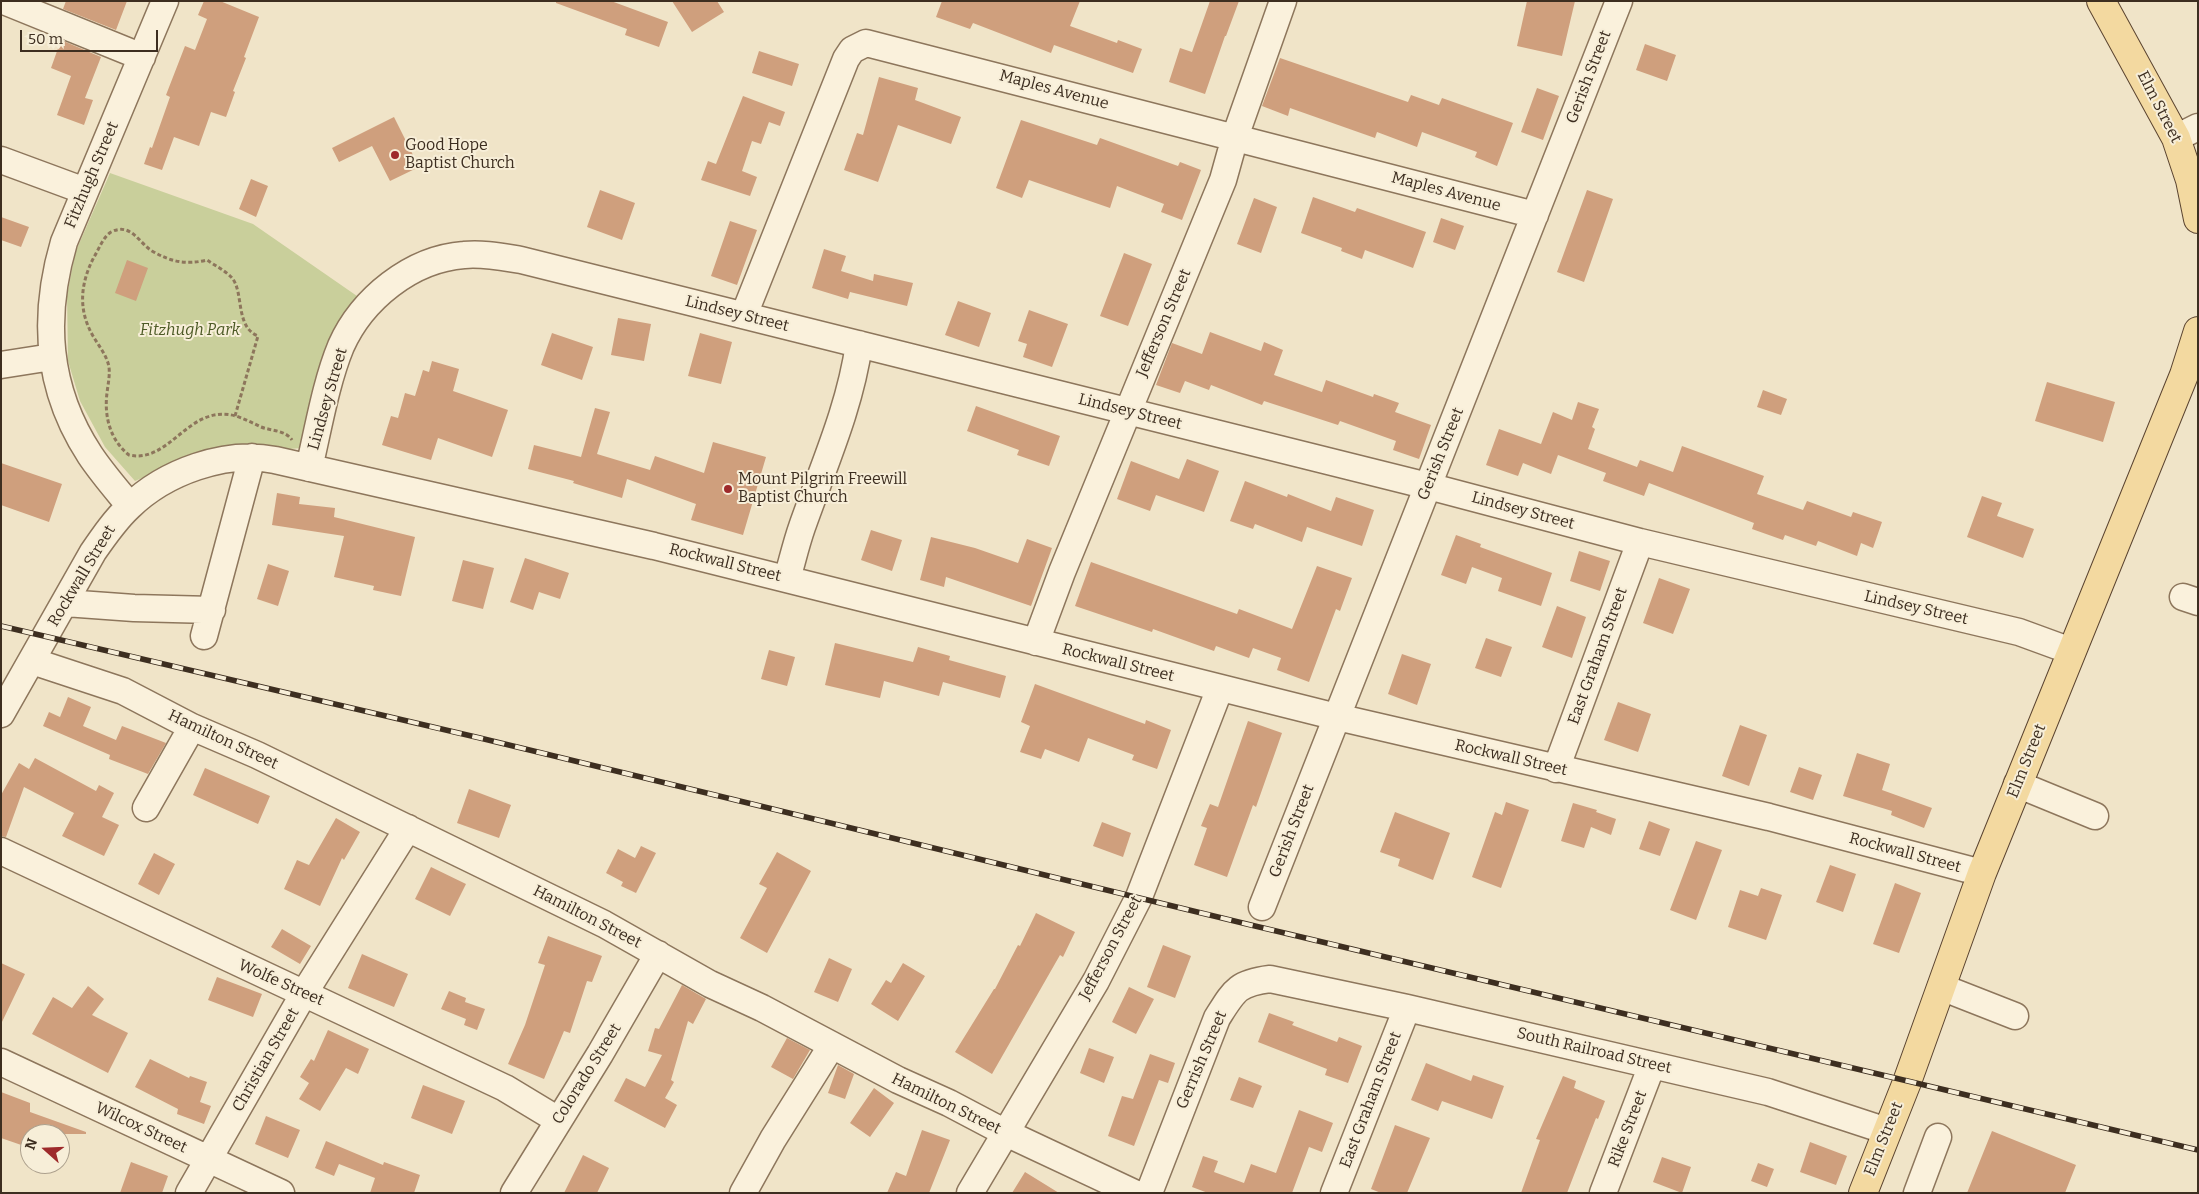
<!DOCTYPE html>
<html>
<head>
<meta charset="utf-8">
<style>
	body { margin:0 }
	#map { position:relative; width:2199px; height:1194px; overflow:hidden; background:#f0e4c8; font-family:Bitter,serif }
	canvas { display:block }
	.frame { position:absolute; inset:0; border:2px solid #3d2e20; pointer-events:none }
	.north { position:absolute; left:20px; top:1124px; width:50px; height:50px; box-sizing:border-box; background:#f7eed8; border:1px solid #ada18e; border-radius:50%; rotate:290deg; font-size:14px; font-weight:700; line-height:20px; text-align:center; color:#3d2e20 }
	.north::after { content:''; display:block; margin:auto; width:18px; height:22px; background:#9e2a2b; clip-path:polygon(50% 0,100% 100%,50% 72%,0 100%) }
	.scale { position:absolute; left:20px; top:30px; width:138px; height:22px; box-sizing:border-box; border:2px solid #3d2e20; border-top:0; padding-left:6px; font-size:15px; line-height:18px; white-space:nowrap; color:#3d2e20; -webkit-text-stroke:4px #f7eed8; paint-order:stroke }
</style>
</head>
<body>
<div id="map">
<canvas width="2199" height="1194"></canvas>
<div class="frame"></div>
<div class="north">N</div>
<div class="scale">50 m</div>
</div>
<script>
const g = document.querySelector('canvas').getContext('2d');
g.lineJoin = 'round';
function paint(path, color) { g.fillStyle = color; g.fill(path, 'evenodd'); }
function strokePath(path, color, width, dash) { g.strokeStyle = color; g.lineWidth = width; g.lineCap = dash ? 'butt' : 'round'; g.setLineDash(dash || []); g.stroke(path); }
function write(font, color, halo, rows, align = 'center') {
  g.font = font + ' Bitter,serif'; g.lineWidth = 4; g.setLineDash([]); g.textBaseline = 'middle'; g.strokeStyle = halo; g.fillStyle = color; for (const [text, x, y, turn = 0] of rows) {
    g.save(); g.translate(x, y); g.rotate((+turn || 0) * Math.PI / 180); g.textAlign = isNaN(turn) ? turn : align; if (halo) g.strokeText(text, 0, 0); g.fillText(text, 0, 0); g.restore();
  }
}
paint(new Path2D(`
	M110 173 253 224 357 296 341 328 302 448 289 449 243 446 181 461 135 481 105 447 80 401 68 361 67 296 75 253Z`), '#c9cf9b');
paint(new Path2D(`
	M66 1H127L116 30 63 9Z
	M204 1H220L259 17 244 57 246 58 233 91 235 92 226 117 211 112 199 146 174 137 162 170 144 164 150 147 152 148 170 97 166 95 185 46 195 50 207 19 198 15Z
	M556 1H611L668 22 659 47 625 35 627 29 556 3Z
	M672 1H717L724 12 692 32Z
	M942 1H1080L1070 26 1117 43 1118 40 1142 49 1133 73 1054 45 1051 53 973 23 970 29 936 17Z
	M1210 1H1239L1226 36H1225L1205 94 1169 82 1180 48 1192 52Z
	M1527 1H1575L1562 56 1517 46Z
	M61 40 101 57 85 98 93 100 84 125 57 115 71 76 51 68Z
	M1645 44 1676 55 1667 81 1636 70Z
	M759 51 799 64 792 86 752 73Z
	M1280 58 1408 102 1411 95 1439 105 1442 98 1513 123 1497 166 1475 157 1477 152 1422 132 1417 147 1377 132 1375 138 1290 108 1288 116 1262 106Z
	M879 77 918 88 915 100 961 117 951 144 898 125 878 182 844 170 857 133 863 135Z
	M1537 88 1559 96 1543 140 1521 132Z
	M743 96 785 112 780 126 769 122 761 144 752 141 742 171 757 177 750 196 701 180 708 161 716 164Z
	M394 117 419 167 390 181 372 146 339 162 332 148Z
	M1021 120 1097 145 1100 138 1178 166 1180 162 1201 170 1182 220 1161 212 1164 204 1117 186 1110 208 1029 180 1022 198 996 188Z
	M251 179 268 186 256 217 239 209Z
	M600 190 635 203 622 240 587 227Z
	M1587 190 1613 199 1584 282 1557 272Z
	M1313 197 1355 212 1357 208 1426 232 1413 268 1365 250 1362 259 1341 251 1342 248 1301 233Z
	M1254 198 1277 207 1261 253 1237 244Z
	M1 217 29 227 21 247 1 240Z
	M1441 218 1464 226 1455 250 1433 242Z
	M730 221 757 230 737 285 711 276Z
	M824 249 846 256 841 271 873 281 874 274 913 283 907 306 850 292 848 299 812 288Z
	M1124 253 1152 264 1128 326 1100 316Z
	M127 260 148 268 136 301 115 293Z
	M958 301 991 313 979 347 945 335Z
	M1029 310 1068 324 1052 367 1023 357 1027 344 1018 341Z
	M618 318 651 324 644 361 611 355Z
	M1210 332 1261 351 1264 342 1283 350 1274 375 1322 392 1326 380 1373 397 1374 394 1399 403 1395 412 1431 425 1419 459 1393 450 1396 441 1340 421 1338 425 1264 401 1262 405 1211 385 1209 390 1185 381 1180 393 1156 385 1172 343 1202 354Z
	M552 333 593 347 582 380 541 365Z
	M700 333 732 342 721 384 688 376Z
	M432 361 459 369 453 391 508 410 492 457 438 438 431 460 382 445 391 416 398 418 405 393 415 396 423 370 429 372Z
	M2047 382 2115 402 2103 442 2035 421Z
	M1763 390 1787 399 1781 415 1757 407Z
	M1578 402 1599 409 1592 427 1595 429 1588 449 1637 467 1640 460 1673 472 1682 446 1764 476 1757 494 1803 510 1807 501 1851 517 1853 512 1882 522 1873 548 1861 543 1857 556 1818 541 1816 546 1785 535 1783 540 1752 529 1754 523 1649 483 1644 496 1603 481 1606 473 1558 455 1551 474 1523 463 1518 476 1486 465 1499 429 1541 444 1553 412 1572 420Z
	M976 406 1060 436 1049 466 1017 455 1019 450 967 431Z
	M595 408 610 412 597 454 650 470 655 456 704 473 713 442 766 457 743 535 691 520 696 504 627 479 622 498 573 483 574 481 528 469 534 445 581 457Z
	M1187 459 1219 471 1204 512 1156 495 1150 511 1117 499 1131 461 1179 479Z
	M1 463 62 484 49 522 1 505Z
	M1245 481 1287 497 1288 494 1331 511 1336 497 1374 510 1362 546 1307 527 1302 542 1255 524 1253 529 1230 521Z
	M277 493 300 497 299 504 335 508 334 517 415 537 401 596 373 590 374 586 334 577 344 536 272 525Z
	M1982 496 2002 503 1997 516 2034 529 2023 558 1967 537Z
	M871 530 902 540 892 571 861 560Z
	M1456 535 1481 544 1480 547 1552 573 1541 606 1498 591 1502 578 1472 567 1466 584 1441 575Z
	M931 537 975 548 1018 563 1027 539 1052 548 1031 606 946 577 944 587 920 580Z
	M1579 551 1610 561 1600 591 1570 581Z
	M525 558 569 573 560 599 539 592 533 610 510 602Z
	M463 560 494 568 483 609 452 601Z
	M1091 562 1237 614 1239 609 1292 629 1317 566 1352 578 1340 611 1336 609 1309 682 1277 670 1281 658 1253 648 1249 658 1216 646 1214 651 1153 629 1152 632 1075 606Z
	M268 564 289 571 278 606 257 599Z
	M1659 578 1690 589 1673 634 1643 623Z
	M1557 606 1586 617 1572 658 1542 647Z
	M1486 638 1512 647 1501 677 1475 668Z
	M835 643 913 662 918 647 950 656 949 660 1006 676 1000 698 943 682 939 696 884 681 880 698 825 685Z
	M769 650 795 657 787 686 761 679Z
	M1402 654 1431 664 1417 705 1388 694Z
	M1035 684 1145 724 1146 720 1171 730 1157 769 1132 760 1134 755 1088 738 1079 762 1045 749 1041 759 1020 752 1030 726 1021 722Z
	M68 697 91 707 83 726 116 740 122 726 166 743 148 774 109 759 110 755 43 726 49 712 60 717Z
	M1618 702 1651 714 1638 752 1604 740Z
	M1248 721 1282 733 1256 807 1253 805 1227 877 1194 865 1207 828 1201 826 1210 804 1218 807Z
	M1740 725 1767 735 1749 786 1722 776Z
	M1857 753 1890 764 1882 790 1932 808 1924 828 1891 815 1892 811 1843 796Z
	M35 758 96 791 99 785 114 793 102 817 119 825 104 856 62 836 74 813 24 787 6 837 1 836V795L19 763 29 769Z
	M1799 767 1822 775 1813 800 1790 792Z
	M205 768 270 796 258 824 193 795Z
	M469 789 511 805 499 838 457 823Z
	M1506 802 1529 810 1501 888 1472 877 1495 812 1502 815Z
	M1573 803 1597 810 1596 812 1616 819 1611 835 1591 827 1584 848 1561 841Z
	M1395 812 1450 833 1433 880 1398 866 1400 859 1380 852Z
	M336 818 360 832 344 860 342 858 320 906 284 889 297 860 309 865Z
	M1649 821 1670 829 1660 856 1639 849Z
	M1102 822 1131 833 1123 857 1093 846Z
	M1696 841 1722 850 1696 920 1670 910Z
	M641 846 656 853 636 893 621 886 623 882 606 873 618 849 635 858Z
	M777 852 811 871 767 953 740 938 767 888 759 884Z
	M154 853 175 864 159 895 138 884Z
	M1830 865 1856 874 1843 912 1816 902Z
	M431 867 466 884 450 916 415 899Z
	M1895 883 1921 893 1899 953 1873 944Z
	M1761 888 1782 895 1766 940 1728 927 1740 890 1758 896Z
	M1036 913 1075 932 1063 957 1060 955 992 1074 955 1052 994 989H995L1018 945 1020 946Z
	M282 929 311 946 300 964 271 947Z
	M548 936 602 956 592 982 587 981 570 1033 564 1031 544 1079 508 1064 525 1025 545 965 538 963Z
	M1163 945 1191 956 1175 998 1147 987Z
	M362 954 408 974 394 1007 348 988Z
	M829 958 852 969 838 1002 814 992Z
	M1 963 25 974 1 1024Z
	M903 963 925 976 898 1021 871 1004 886 980 891 983Z
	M217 977 262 994 253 1017 208 1000Z
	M682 985 706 999 693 1024 688 1021 671 1080 674 1082 665 1098 677 1105 665 1128 614 1101 626 1078 645 1087 662 1055 648 1051 655 1028 659 1029Z
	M88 986 104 999 92 1015 128 1033 108 1073 32 1034 53 997 72 1008Z
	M1129 987 1154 999 1136 1034 1112 1022Z
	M449 991 466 998 465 1002 485 1009 477 1030 464 1025 466 1019 441 1009Z
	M1269 1013 1294 1022 1292 1025 1337 1042 1339 1037 1362 1046 1348 1083 1325 1075 1327 1069 1258 1042Z
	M328 1030 369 1049 358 1074 346 1068 320 1111 299 1099 309 1083 300 1077 311 1059 314 1061Z
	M787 1038 810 1050 793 1079 771 1067Z
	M1089 1048 1114 1057 1104 1083 1080 1073Z
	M1150 1054 1175 1063 1168 1083 1159 1080 1134 1146 1108 1136 1122 1096 1133 1099Z
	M150 1059 189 1078 190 1076 207 1082 200 1102 211 1106 204 1124 177 1114 178 1109 135 1087Z
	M1426 1063 1471 1081 1473 1075 1504 1086 1492 1119 1442 1101 1438 1111 1411 1100Z
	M838 1065 854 1074 845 1099 828 1093Z
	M1563 1076 1576 1081 1574 1088 1605 1101 1598 1119 1596 1118 1567 1193H1521L1540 1140 1536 1139Z
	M1239 1077 1262 1086 1253 1108 1230 1100Z
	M423 1085 465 1101 452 1134 411 1118Z
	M874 1088 894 1103 870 1137 850 1123Z
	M1 1092 30 1103V1112L86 1132V1134H30V1148L1 1138Z
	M1299 1110 1333 1123 1322 1152 1309 1147 1292 1193H1208L1192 1187 1203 1156 1218 1161 1214 1172 1244 1183 1251 1164 1276 1173Z
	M266 1116 300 1130 288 1158 255 1144Z
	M1395 1125 1430 1138 1407 1193H1381L1371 1189Z
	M922 1130 950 1140 929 1193H887L896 1172 906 1176Z
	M1992 1131 2076 1165 2065 1193H1967Z
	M326 1141 383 1165 384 1162 420 1175 414 1193H370L375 1178 339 1164 334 1176 315 1168Z
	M1810 1142 1847 1156 1836 1185 1800 1172Z
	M583 1155 609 1168 597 1193H564Z
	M1662 1157 1691 1167 1682 1193 1653 1182Z
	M131 1162 168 1176 162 1193H120Z
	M1758 1163 1774 1169 1767 1187 1751 1181Z
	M1025 1172 1059 1193H1012Z`), '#cf9f7d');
const minor = new Path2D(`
	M4 1 142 57
	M2176 138 2198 127
	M1 160 85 191
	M744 315 846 59 852 50 866 43 1535 215
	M1 365 52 357
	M309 468C318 430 326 382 341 346 362 299 411 259 464 255 483 253 502 257 521 260L1428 486 1640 542 2019 632 2071 651
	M130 506C116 489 102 473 90 455 46 388 42 317 64 242L165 1
	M787 579C792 562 796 544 802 527 823 467 850 408 859 344
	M2183 597 2198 602
	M65 603 134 608 212 610
	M204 636 252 457
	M1036 642 1062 572 1223 180 1235 137 1283 1
	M32 661 123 691 192 727 257 755 604 924 710 984 762 1008 898 1080 949 1103 1004 1132 1134 1193
	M1 714 93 552C104 536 115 520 129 507 165 472 225 450 275 460L654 546 1337 717 1769 817 1982 873
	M1556 769 1640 542
	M2017 784 2095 816
	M146 808 192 727
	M1 851 505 1088 558 1120
	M1262 907 1619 1
	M1941 987 2015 1016
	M1 1062 281 1193
	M189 1193 303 995 408 828
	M514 1193 600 1054 658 954
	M743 1193 773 1139 832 1045
	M970 1193 1096 981 1139 897 1220 688
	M1149 1193 1217 1018C1234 991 1237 983 1270 979L1407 1008 1768 1092 1887 1131
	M1334 1193 1407 1008
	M1603 1193 1652 1065
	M1917 1193 1938 1137`);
const major = new Path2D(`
	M2101 1 2176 138 2190 180 2198 219
	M1863 1193 1907 1082 1982 873 2184 375 2198 331`);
strokePath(minor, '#8d765c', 29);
strokePath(major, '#5b4430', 30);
strokePath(new Path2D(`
	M235 416 258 336C235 327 244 292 232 278 226 271 214 265 207 260 186 265 171 262 152 251 139 243 131 222 111 232 103 237 99 249 94 257 80 284 78 310 93 336 99 346 107 356 109 367 110 376 108 384 107 393 104 416 110 440 129 455 171 464 188 403 236 416 245 419 253 423 261 427 272 431 285 430 292 440`), '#8d765c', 3, [4, 2.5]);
strokePath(minor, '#faf1dc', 26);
strokePath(major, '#f3d9a0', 28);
const rail = new Path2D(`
	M1 626 480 738 1255 926 2198 1150`);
strokePath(rail, '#3d2e20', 5.5);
strokePath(rail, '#f7eed8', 4, [11]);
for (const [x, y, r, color] of [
	[395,155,5,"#9e2a2b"],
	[728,489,5,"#9e2a2b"]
]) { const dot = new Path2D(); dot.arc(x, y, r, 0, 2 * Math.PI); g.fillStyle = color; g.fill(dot); strokePath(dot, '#f7eed8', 2); }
write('16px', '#3d2e20', '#f7eed8', [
	["Gerish Street",1589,77,-69],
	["Maples Avenue",1054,90,15],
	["Elm Street",2159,107,63],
	["Fitzhugh Street",92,175,-67],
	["Maples Avenue",1446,192,15],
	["Lindsey Street",737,314,14],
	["Jefferson Street",1164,323,-67],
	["Lindsey Street",328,399,-74],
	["Lindsey Street",1130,412,14],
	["Gerish Street",1441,454,-68],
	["Lindsey Street",1523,511,15],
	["Rockwall Street",725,563,14],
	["Rockwall Street",82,576,-59],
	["Lindsey Street",1916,608,13],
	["East Graham Street",1598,656,-70],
	["Rockwall Street",1118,663,14],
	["Hamilton Street",223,740,25],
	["Rockwall Street",1511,758,13],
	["Elm Street",2027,761,-68],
	["Gerish Street",1292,831,-69],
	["Rockwall Street",1905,853,15],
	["Hamilton Street",587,917,27],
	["Jefferson Street",1111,948,-62],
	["Wolfe Street",281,983,24],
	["South Railroad Street",1594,1051,13],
	["Christian Street",266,1060,-60],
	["Gerrish Street",1202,1060,-67],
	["Colorado Street",587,1074,-58],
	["East Graham Street",1371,1100,-69],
	["Hamilton Street",946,1104,26],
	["Wilcox Street",141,1128,25],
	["Rike Street",1628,1129,-69],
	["Elm Street",1884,1139,-68]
]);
write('16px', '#3d2e20', '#f7eed8', [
	["Good Hope",405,146],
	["Baptist Church",405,164],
	["Mount Pilgrim Freewill",738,480],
	["Baptist Church",738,498]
], 'left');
write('italic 16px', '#4d5a26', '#f7eed8', [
	["Fitzhugh Park",190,331]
]);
</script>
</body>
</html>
